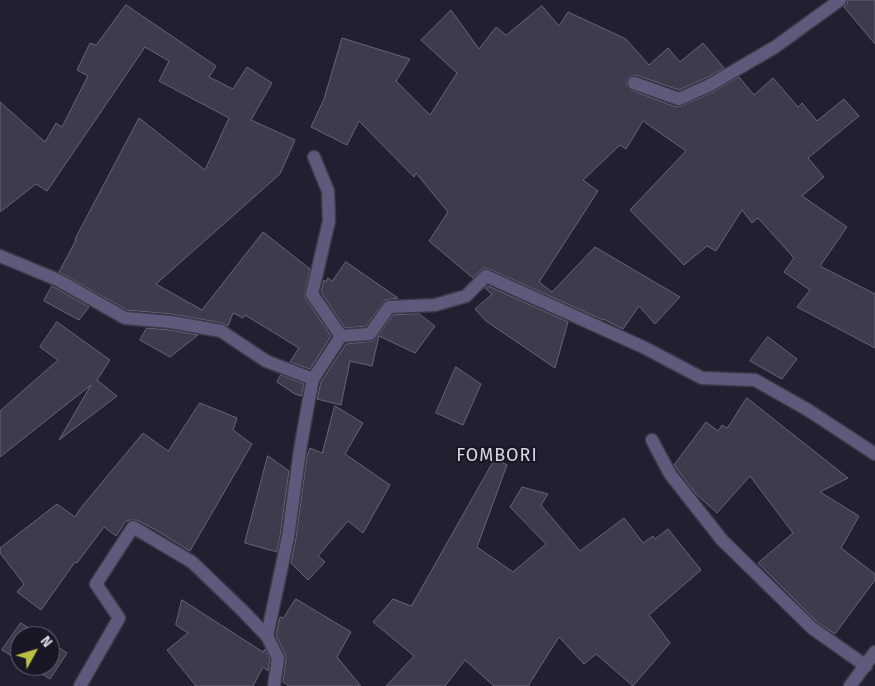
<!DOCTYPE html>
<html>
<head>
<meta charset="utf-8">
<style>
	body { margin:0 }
	#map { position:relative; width:875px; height:686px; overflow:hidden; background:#222030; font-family:"Fira Sans",sans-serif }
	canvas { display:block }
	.north { position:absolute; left:10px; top:626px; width:50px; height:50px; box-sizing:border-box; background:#191726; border:1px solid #656471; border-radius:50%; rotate:51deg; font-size:14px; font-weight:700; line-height:20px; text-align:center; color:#d8d7e1 }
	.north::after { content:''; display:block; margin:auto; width:18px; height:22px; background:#bbc044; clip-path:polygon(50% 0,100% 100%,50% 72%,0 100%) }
</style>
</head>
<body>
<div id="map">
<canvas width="875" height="686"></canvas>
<div class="north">N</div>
</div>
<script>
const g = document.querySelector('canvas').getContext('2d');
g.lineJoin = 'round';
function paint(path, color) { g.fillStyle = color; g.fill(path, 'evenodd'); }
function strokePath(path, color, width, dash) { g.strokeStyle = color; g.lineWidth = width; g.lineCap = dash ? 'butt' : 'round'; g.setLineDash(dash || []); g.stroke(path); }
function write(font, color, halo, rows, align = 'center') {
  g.font = font + ' "Fira Sans",sans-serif'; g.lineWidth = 4; g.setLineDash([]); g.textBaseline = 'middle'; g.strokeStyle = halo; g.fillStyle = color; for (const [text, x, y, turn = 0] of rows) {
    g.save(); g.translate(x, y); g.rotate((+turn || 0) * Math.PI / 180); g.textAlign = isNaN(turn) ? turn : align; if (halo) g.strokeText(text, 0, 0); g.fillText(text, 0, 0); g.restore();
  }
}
const building = new Path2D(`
	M848 0H875V44L844 7 847 4Z
	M126 5 216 66 209 77 233 89 247 67 272 83 251 120 295 140 280 174 156 284 202 310 263 232 310 269 304 296 331 336 310 369 290 362 299 348 245 315 243 318 233 313 228 326 222 323 172 314 127 310 59 272 76 240 75 239 139 118 205 170 229 118 159 81 169 61 145 47 47 191 36 184 0 212V102L45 142 56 123 62 127 88 76 77 70 90 43 96 45Z
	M542 6 559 26 568 12 626 39 649 65 668 48 680 62 703 43 724 68 706 78 679 90 636 75 629 77 627 80 626 85 631 90 676 107 682 106 713 92 739 77 754 95 773 78 798 107 802 103 817 121 844 99 859 116 808 158 824 177 802 196 847 227 820 266 875 294V348L797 307 810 290 784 272 794 258 758 218 752 223 742 210 716 251 707 246 684 265 630 210 686 151 643 121 626 149 620 145 583 180 598 191 539 282 552 292 595 247 680 297 655 324 639 306 623 329 603 319V320L489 269 485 268 481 270 473 278 429 241 448 212 416 173 414 177 359 121 347 145 311 127 324 99 342 38 410 59 396 81 430 115 457 73 421 40 451 10 479 49 496 27 506 35Z
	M346 262 398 298 385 300 366 326 345 328 321 292 324 280 326 282 328 278 332 281Z
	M52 286 89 307 79 320 44 301Z
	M488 286 568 322 555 368 486 321 475 309 492 294 485 288Z
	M419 314 435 326 415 353 379 336 372 366 350 361 341 405 317 399 321 382 346 344 374 341 393 315Z
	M57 322 110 360 97 380 117 396 59 440 91 385 0 457V411L58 360 40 347Z
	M147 328 170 330 198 335 170 357 140 340Z
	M768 337 797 359 782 379 750 361Z
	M456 367 481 384 463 425 436 413Z
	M281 375 304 384 301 396 295 394 277 382Z
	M747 398 848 478 820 492 859 516 841 548 875 574V580L835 634 817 622 758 563 793 533 750 476 717 513 696 494 674 465 706 422 718 431 722 425 727 428Z
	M200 403 237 418 233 430 252 444 190 551 154 529 137 520H130L126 521 116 536 104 527 77 563 75 562 41 610 17 592 24 584 0 553V548L57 504 75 517 80 509 143 433 168 451Z
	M335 406 363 423 345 454 390 485 363 533 348 521 318 556 325 562 308 580 291 563 296 538 307 456 310 448 322 453Z
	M268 456 289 471 280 536 277 552 245 543Z
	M495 459 507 465 477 547 513 572 546 544 510 507 522 487 548 494 541 505 580 551 624 518 643 543 653 536 655 539 668 529 701 570 649 615 670 643 633 686 596 654 584 664 559 637 528 686H494L465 660 445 686H386L414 656 373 622 393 599 411 606Z
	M296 599 351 632 337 657 361 686H289L283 682 286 659 285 654 276 635 280 617 283 618Z
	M182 600 263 652 265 649 270 659 268 671 263 667 253 686H196L167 650 188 633 176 625Z
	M21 623 41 636H20V661L2 650Z
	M50 642 67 653 50 679 29 666H50Z`);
paint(building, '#3d3b4c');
strokePath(building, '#676477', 1);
const minor = new Path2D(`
	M634 83 679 99 710 85 775 47 840 0
	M0 256 58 280 125 318 171 322 221 331 266 361 313 379
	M341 336 370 334 389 307 435 305 466 296 486 276 643 347 702 378 755 380 808 410 875 454
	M652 440 670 474 722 540 812 628 866 666
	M80 686 119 618 96 584 133 527 192 562 242 610 267 636
	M274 686 278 658 267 636 288 537 300 450 309 399 313 379 341 336 312 294 329 221 328 191 314 157
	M850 686 875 652`);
strokePath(minor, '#3b3a49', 15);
strokePath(minor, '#5f5a7c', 12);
g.letterSpacing = '1px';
write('18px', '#d8d7e1', '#191726', [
	["FOMBORI",497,456]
]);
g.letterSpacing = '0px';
</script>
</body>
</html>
